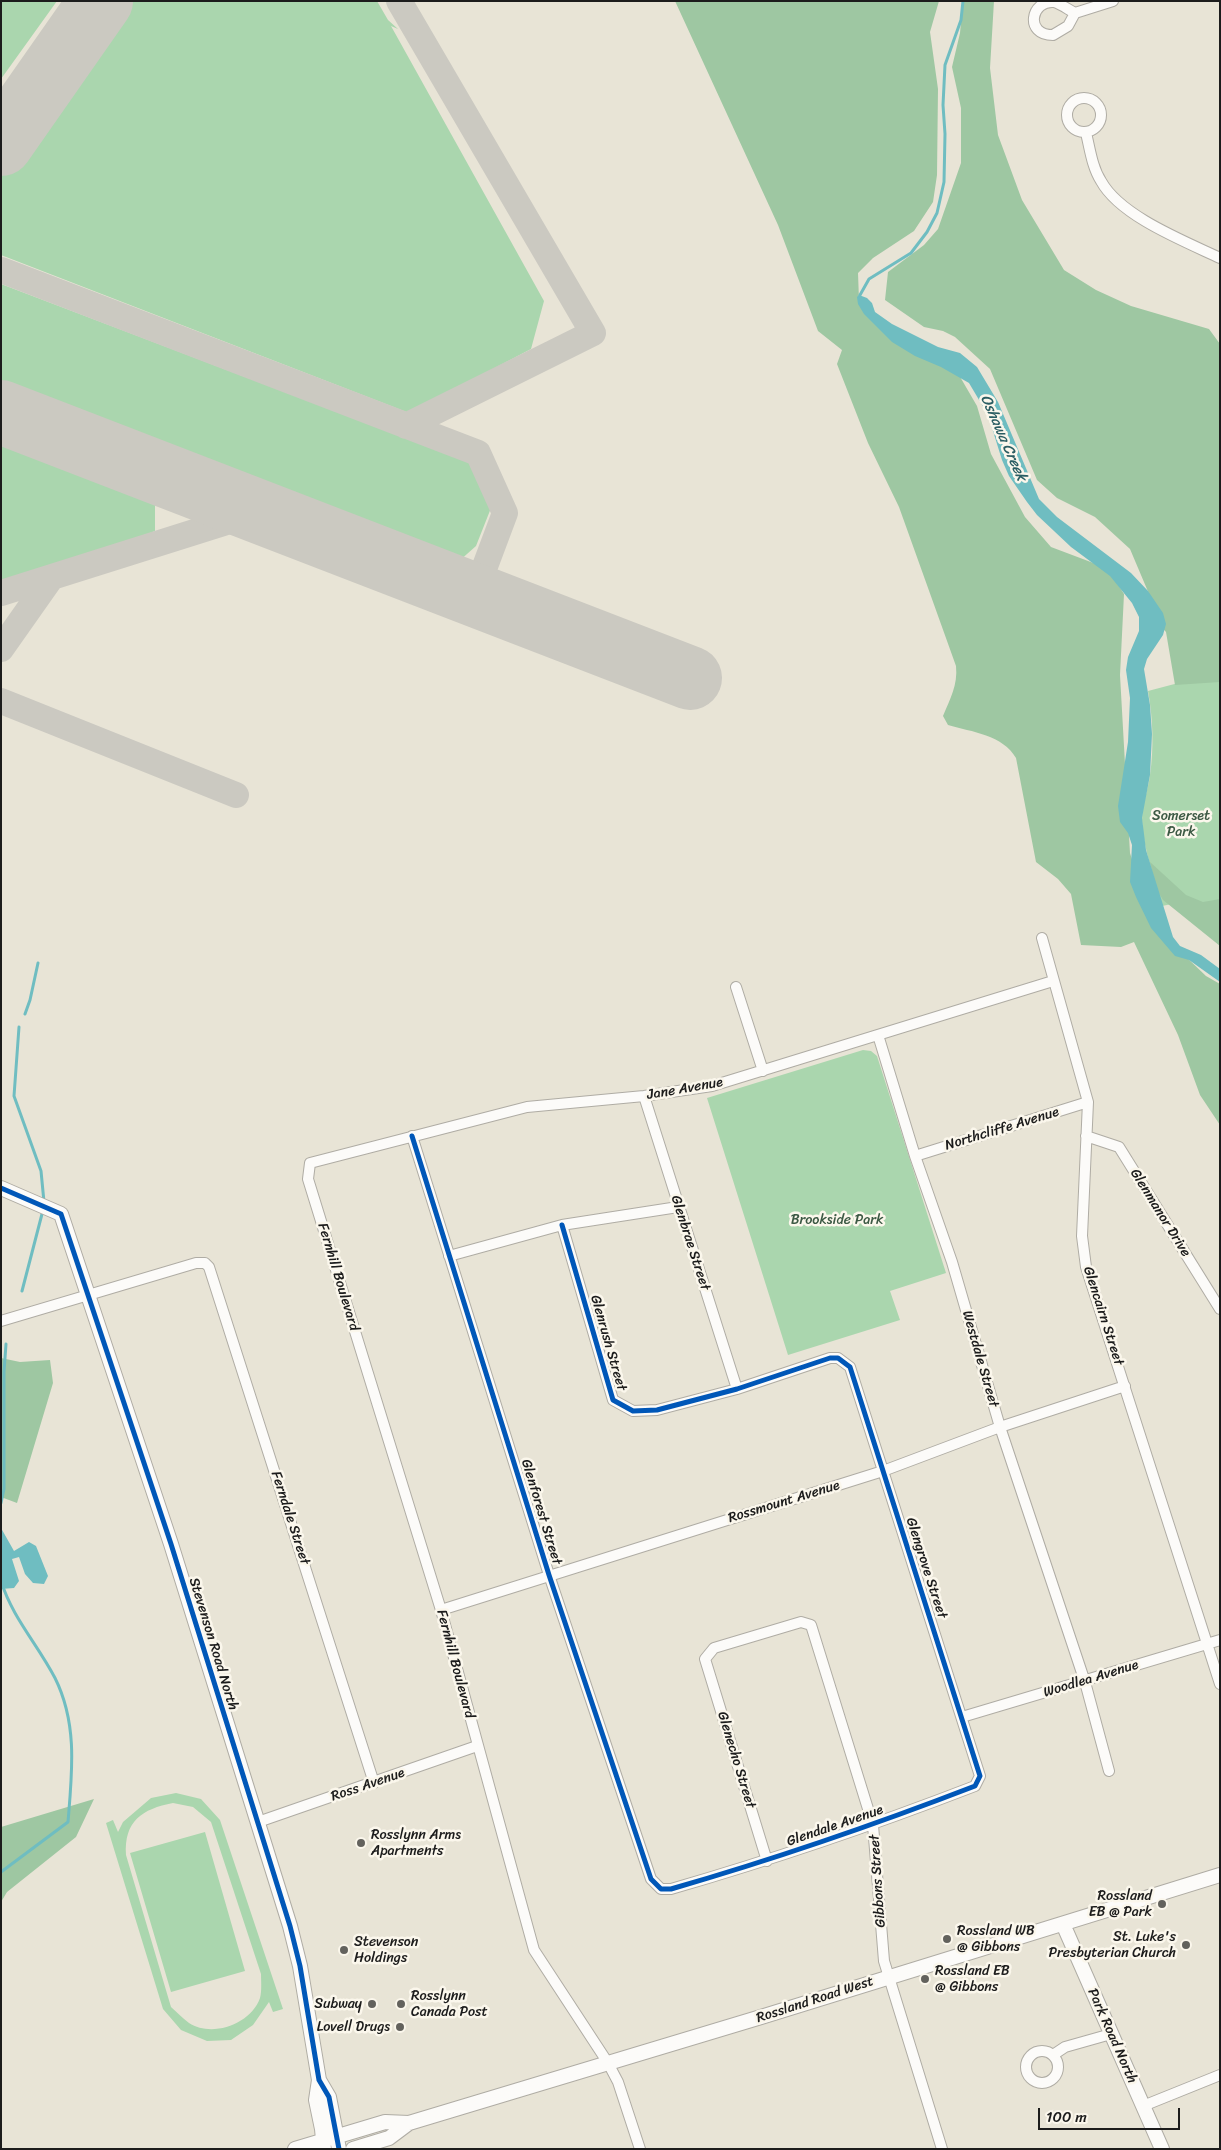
<!DOCTYPE html>
<html>
<head>
<meta charset="utf-8">
<style>
	body { margin:0 }
	#map { position:relative; width:1221px; height:2150px; overflow:hidden; background:#e8e4d6; font-family:Sriracha,sans-serif }
	canvas { display:block }
	.frame { position:absolute; inset:0; border:2px solid #1c1c1c; pointer-events:none }
	.scale { position:absolute; left:1038px; top:2108px; width:142px; height:22px; box-sizing:border-box; border:2px solid #1c1c1c; border-top:0; padding-left:6px; font-size:15px; line-height:18px; white-space:nowrap; color:#1c1c1c; -webkit-text-stroke:4px #fbf7ec; paint-order:stroke }
</style>
</head>
<body>
<div id="map">
<canvas width="1221" height="2150"></canvas>
<div class="frame"></div>
<div class="scale">100 m</div>
</div>
<script>
const g = document.querySelector('canvas').getContext('2d');
g.lineJoin = 'round';
function paint(path, color) { g.fillStyle = color; g.fill(path, 'evenodd'); }
function strokePath(path, color, width, dash) { g.strokeStyle = color; g.lineWidth = width; g.lineCap = dash ? 'butt' : 'round'; g.setLineDash(dash || []); g.stroke(path); }
function write(font, color, halo, rows, align = 'center') {
  g.font = font + ' Sriracha,sans-serif'; g.lineWidth = 5; g.setLineDash([]); g.textBaseline = 'middle'; g.strokeStyle = halo; g.fillStyle = color; for (const [text, x, y, turn = 0] of rows) {
    g.save(); g.translate(x, y); g.rotate((+turn || 0) * Math.PI / 180); g.textAlign = isNaN(turn) ? turn : align; if (halo) g.strokeText(text, 0, 0); g.fillText(text, 0, 0); g.restore();
  }
}
paint(new Path2D(`
	M1 1H57L1 79Z
	M119 1H377L388 20 398 29 391 26 544 301 531 349 409 413 1 255V170Z
	M1 284 469 462 491 508 476 546 458 562 1 386Z
	M1 435 155 497V531L47 579 1 591Z
	M1220 672V909L1177 903 1162 906C1155 878 1143 850 1142 820 1142 805 1148 790 1150 775 1154 748 1153 718 1148 691Z
	M863 1050 871 1051 877 1056 946 1273 890 1291 900 1320 788 1355 707 1098Z
	M176 1793 201 1799 220 1820 283 2009 273 2012 269 2002 253 2025 231 2040 207 2041 181 2030 163 2009 106 1823 113 1820 118 1832 123 1822 151 1798ZM173 1803 193 1807 211 1822 261 1974C261 1981 262 1991 260 1998 251 2024 212 2038 189 2023 182 2018 177 2012 171 2007L126 1855C124 1821 142 1809 173 1803Z
	M205 1832 245 1971 171 1992 130 1853Z`), '#aad6ae');
paint(new Path2D(`
	M675 1H939L930 32 938 89 937 175 933 202 914 231 873 258 858 273 859 300 888 330 959 375 977 406 991 454 1025 517 1051 547 1104 567 1112 575 1124 594 1120 675 1130 853 1150 918 1159 931 1206 976 1220 984V1125L1200 1095 1178 1035 1134 942 1121 947 1081 945 1071 894 1058 879 1036 862 1016 758C1003 735 972 732 948 725L943 716C950 699 958 685 956 666L899 507 868 443 837 364 842 350 818 331 778 225Z
	M963 1H994L990 68 998 135 1022 200 1064 270 1096 290 1131 306 1209 329 1220 344V682L1175 685 1166 632 1156 621 1152 601 1130 549 1095 517 1057 498 1037 480 990 369 955 337 943 331 924 327 885 300 888 272 924 245 938 229 961 163V108L952 67 960 33Z
	M1150 862 1186 895 1203 902 1220 899V946L1163 900 1157 890Z
	M1 1358 20 1362 50 1360 53 1383 17 1503 1 1497Z
	M94 1799 76 1837 7 1892 1 1902V1827Z`), '#9ec7a2');
paint(new Path2D(`
	M859 295 867 298 872 303 875 312 892 324 938 347 960 353 977 367 998 402 1039 499 1057 517 1131 573 1148 591 1163 613 1166 624 1163 635 1147 659 1144 669 1150 705 1152 734 1150 775 1142 818 1146 850 1173 937 1180 946 1201 955 1220 969V982L1189 960 1175 956 1151 928 1136 897 1130 882 1132 845 1128 833 1120 822 1118 806 1128 742 1130 698 1126 670 1128 657 1139 631V617L1132 603 1110 576 1071 547 1037 515 1027 502 1009 476 1002 460 988 415 969 383 941 367 915 356 892 342 864 314 858 304 857 297Z
	M1 1528 14 1551 29 1542 36 1546 48 1576 44 1584 33 1583 25 1574 19 1557 12 1559 19 1581 14 1588 1 1589Z`), '#6fbdc1');
strokePath(new Path2D(`
	M860 295 869 279 911 253 927 232 937 213 944 182 945 134 943 105 945 65 961 20 963 1
	M25 1014 30 1000 38 963
	M19 1027 14 1096 41 1171 44 1202
	M22 1291 42 1214
	M1 1503 4 1489V1372L6 1344
	M1 1581C12 1617 38 1645 55 1678 78 1724 72 1773 68 1822L1 1872`), '#6fbdc1', 3);
strokePath(new Path2D(`
	M399 1 593 333 406 426
	M1 270 478 453 505 513 484 569 463 592
	M1 593 258 512
	M1 649 51 578
	M1 701 236 795`), '#cbc9c1', 26);
strokePath(new Path2D(`
	M1 144 101 1
	M1 412 690 678`), '#cbc9c1', 64);
const street = new Path2D(`
	M1075 13C1069 10 1061 4 1054 2 1031 0 1024 35 1053 35L1068 26 1075 13 1113 1
	M1067 115a17 17 0 1 1 34 0a17 17 0 1 1-34 0Z
	M1086 133C1090 149 1092 167 1101 181 1120 216 1184 241 1220 258
	M1042 938 1088 1102 1082 1236 1086 1267 1220 1684
	M736 987 763 1071
	M878 1035 915 1156 952 1262 1000 1427 1085 1682 1109 1771
	M644 1096 737 1389
	M412 1136 549 1575 651 1879 661 1889H671C775 1859 874 1825 975 1786L980 1776 850 1367 838 1358H830L737 1389 657 1410 633 1411 613 1400 562 1225
	M1086 1136 1119 1147 1220 1309
	M915 1156 1088 1102
	M449 1256 562 1225 678 1207
	M1 1321 196 1263H205L209 1267 374 1783
	M441 1610 883 1471 1000 1427 1125 1386
	M962 1717 1220 1640
	M258 1822 477 1746
	M767 1861 705 1659 714 1648 801 1622 811 1625 873 1825 884 1961 942 2149
	M1026 2067a16 16 0 1 1 32 0a16 16 0 1 1-32 0Z
	M1053 2055 1065 2047 1111 2034
	M1143 2106 1220 2075
	M640 2149 618 2082 608 2063 534 1950 441 1610 308 1179 310 1163 527 1107 644 1096 712 1086 1053 981`);
const secondary = new Path2D(`
	M1 1188 61 1214 171 1544 290 1926 300 1966 319 2080 329 2097 339 2149
	M1063 1924 1162 2149
	M319 2080 316 2100 322 2129 324 2149
	M295 2149 385 2122 409 2123
	M353 2149 389 2138 409 2123 761 2017 1220 1875`);
strokePath(street, '#afaca4', 12);
strokePath(secondary, '#afaca4', 16);
strokePath(street, '#fcfbf9', 10);
strokePath(secondary, '#fcfbf9', 14);
strokePath(new Path2D(`
	M412 1136 549 1575 651 1879 661 1889H671C775 1859 874 1825 975 1786L980 1776 850 1367 838 1358H830L737 1389 657 1410 633 1411 613 1400 562 1225
	M1 1188 61 1214 171 1544 290 1926 300 1966 319 2080 329 2097 339 2149`), '#0057b8', 5);
for (const [x, y, r, color] of [
	[361,1843,5,"#63625d"],
	[1162,1904,5,"#63625d"],
	[947,1939,5,"#63625d"],
	[1186,1945,5,"#63625d"],
	[344,1950,5,"#63625d"],
	[925,1979,5,"#63625d"],
	[372,2004,5,"#63625d"],
	[401,2004,5,"#63625d"],
	[400,2027,5,"#63625d"]
]) { const dot = new Path2D(); dot.arc(x, y, r, 0, 2 * Math.PI); g.fillStyle = color; g.fill(dot); strokePath(dot, '#fbf7ec', 2); }
write('14px', '#3c5944', '#fbf7ec', [
	["Somerset",1181,816],
	["Park",1181,832],
	["Brookside Park",837,1220]
]);
write('14px', '#1c1c1c', '#fbf7ec', [
	["Jane Avenue",685,1089,-10],
	["Northcliffe Avenue",1002,1129,-17],
	["Glenmanor Drive",1160,1213,58],
	["Glenbrae Street",690,1243,72],
	["Fernhill Boulevard",338,1277,73],
	["Glencairn Street",1103,1316,72],
	["Glenrush Street",608,1343,74],
	["Westdale Street",980,1359,74],
	["Rossmount Avenue",784,1502,-17],
	["Glenforest Street",541,1512,73],
	["Ferndale Street",290,1518,72],
	["Glengrove Street",926,1568,72],
	["Stevenson Road North",213,1644,73],
	["Fernhill Boulevard",455,1664,75],
	["Woodlea Avenue",1091,1679,-17],
	["Glenecho Street",736,1760,73],
	["Ross Avenue",368,1785,-19],
	["Glendale Avenue",835,1826,-19],
	["Gibbons Street",878,1881,-94],
	["Rossland Road West",815,2000,-18],
	["Park Road North",1112,2036,66]
]);
write('14px', '#1c1c1c', '#fbf7ec', [
	["Rosslynn Arms",371,1835],
	["Apartments",371,1851],
	["Rossland",1152,1896,"right"],
	["EB @ Park",1152,1912,"right"],
	["Rossland WB",957,1931],
	["@ Gibbons",957,1947],
	["St. Luke's",1176,1937,"right"],
	["Presbyterian Church",1176,1953,"right"],
	["Stevenson",354,1942],
	["Holdings",354,1958],
	["Rossland EB",935,1971],
	["@ Gibbons",935,1987],
	["Rosslynn",411,1996],
	["Canada Post",411,2012],
	["Subway",362,2004,"right"],
	["Lovell Drugs",390,2027,"right"]
], 'left');
write('italic 15px', '#2a5d62', '#fbf7ec', [
	["Oshawa Creek",1003,438,66]
]);
</script>
</body>
</html>
